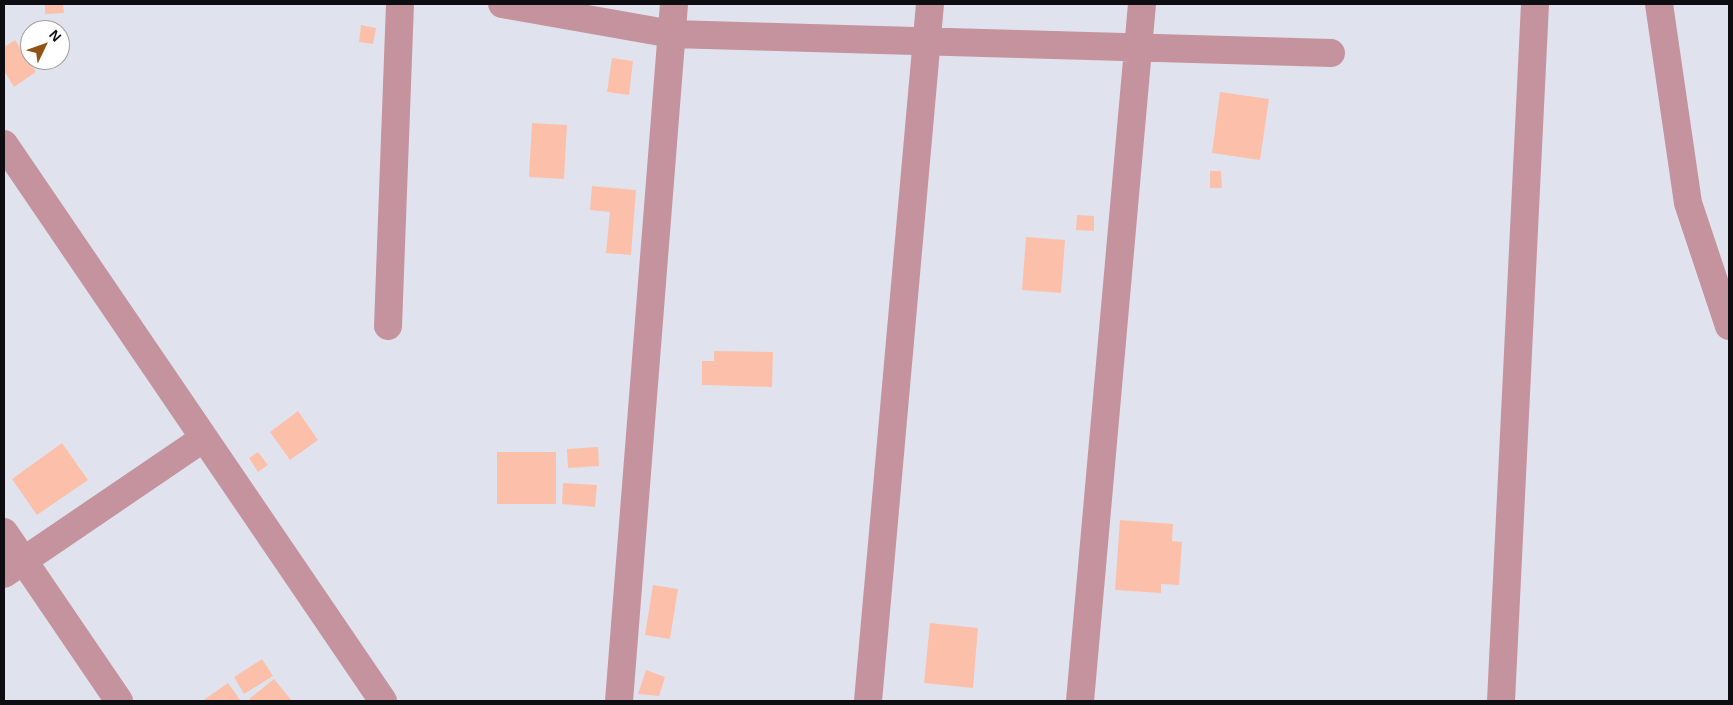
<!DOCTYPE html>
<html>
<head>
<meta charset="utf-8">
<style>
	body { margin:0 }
	#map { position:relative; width:1733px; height:705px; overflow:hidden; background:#e0e3ee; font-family:Arial,sans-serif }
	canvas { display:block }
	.frame { position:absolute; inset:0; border:5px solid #0e0e12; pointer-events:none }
	.north { position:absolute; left:20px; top:20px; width:50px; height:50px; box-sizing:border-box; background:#fff; border:1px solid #9f9fa0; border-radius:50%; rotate:48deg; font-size:14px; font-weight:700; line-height:20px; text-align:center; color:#0e0e12 }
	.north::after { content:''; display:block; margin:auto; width:18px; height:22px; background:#905315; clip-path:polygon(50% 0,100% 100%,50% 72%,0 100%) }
</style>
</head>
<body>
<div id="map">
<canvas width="1733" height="705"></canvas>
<div class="frame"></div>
<div class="north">N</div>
</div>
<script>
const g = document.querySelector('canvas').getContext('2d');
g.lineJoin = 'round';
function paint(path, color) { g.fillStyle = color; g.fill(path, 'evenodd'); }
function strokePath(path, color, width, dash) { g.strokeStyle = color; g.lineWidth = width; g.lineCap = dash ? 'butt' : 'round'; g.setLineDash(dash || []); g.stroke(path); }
paint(new Path2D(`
	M45 4H63L64 13 45 14Z
	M361 25 376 28 373 44 359 42Z
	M15 40 36 72 14 87 4 71V47Z
	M612 58 633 61 629 95 607 92Z
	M1220 92 1269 99 1260 160 1212 153Z
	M532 123 567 125 564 179 529 177Z
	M1210 171H1221L1222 188H1210Z
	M592 186 636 190 631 255 606 253 610 212 590 210Z
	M1077 215 1094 216V231L1076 230Z
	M1026 237 1065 240 1061 293 1022 290Z
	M714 351 773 352 772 387 702 385V361H714Z
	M298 411 318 440 290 460 270 432Z
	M62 443 88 480 37 515 12 479Z
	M598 447 599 466 568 468 567 449Z
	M258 452 268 465 258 472 249 458Z
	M497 452H556V504H497Z
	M563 483 597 485 595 507 562 504Z
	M1120 520 1173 524 1172 541 1182 542 1179 585 1161 584V593L1115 590Z
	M653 585 678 589 670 639 645 635Z
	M930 623 978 628 973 688 924 683Z
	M262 659 273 676 244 694 234 677Z
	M646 670 665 677 659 696 638 694Z
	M274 679 292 701H251L249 699Z
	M228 683 241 701H202Z`), '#fcc0aa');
strokePath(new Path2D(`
	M502 4 672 34 1331 53
	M1659 4 1688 203 1729 326
	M4 144 383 701
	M388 326 400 4
	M4 532 119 701
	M4 574 204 438
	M619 701 674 4
	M868 701 930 4
	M1080 701 1142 4
	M1501 701 1535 4`), '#c4939d', 28);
</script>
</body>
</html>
